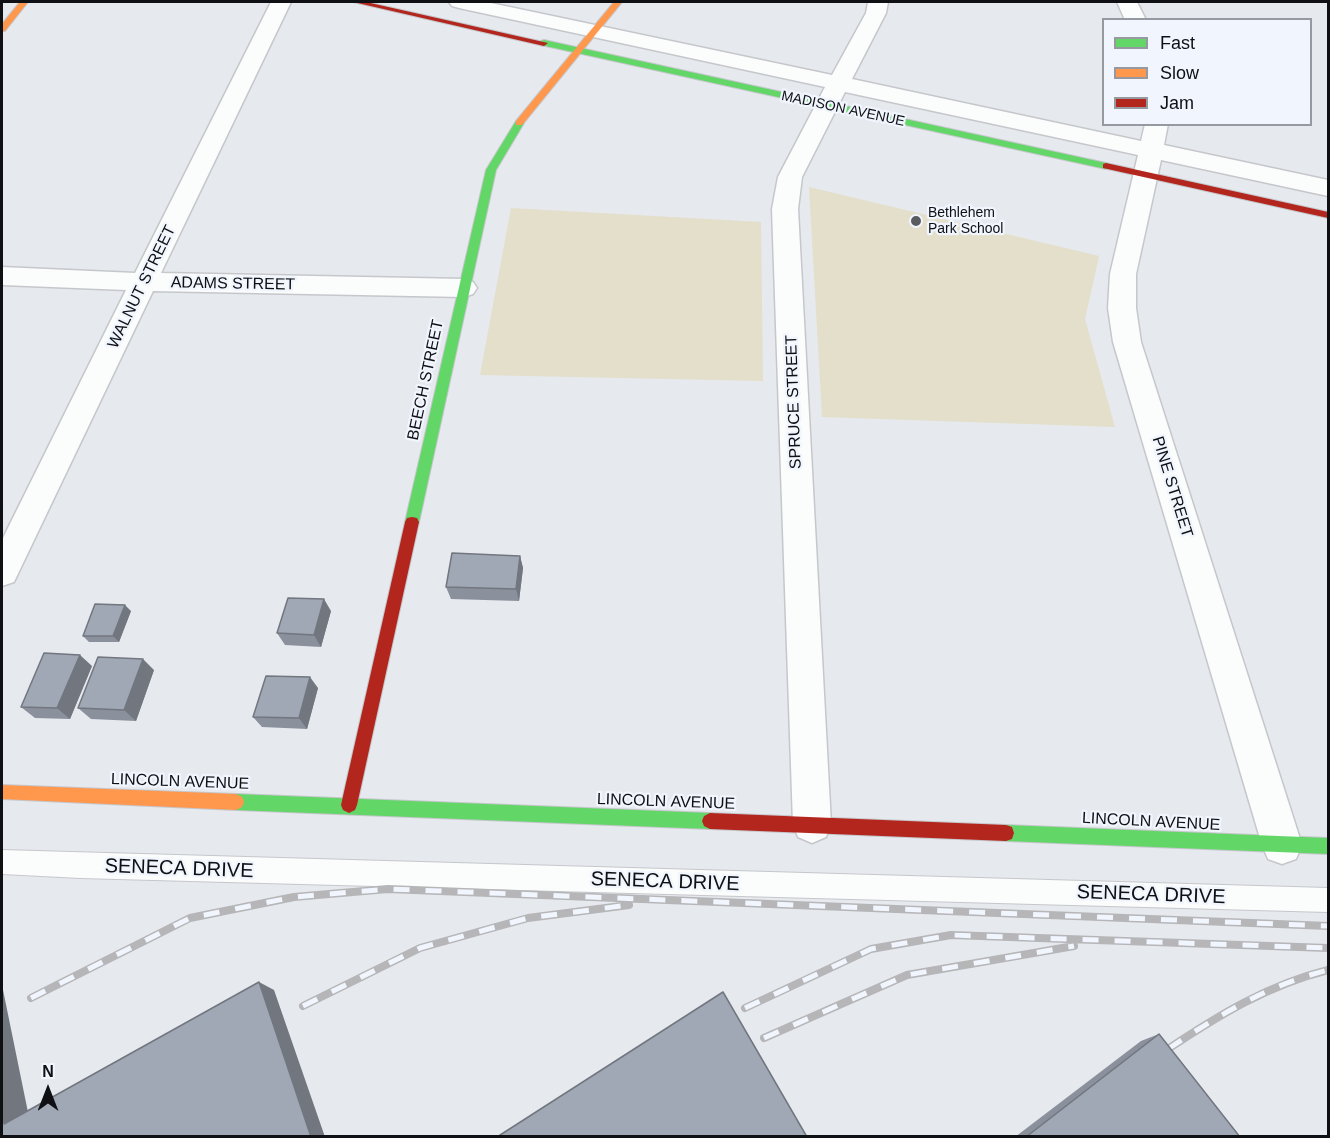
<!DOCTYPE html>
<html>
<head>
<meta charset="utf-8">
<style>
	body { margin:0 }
	#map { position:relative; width:1330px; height:1138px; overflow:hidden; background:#e6e9ee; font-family:Helvetica,sans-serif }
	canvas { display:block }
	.frame { position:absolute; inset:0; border:3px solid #0e1013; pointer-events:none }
	.legend { position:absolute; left:1102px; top:18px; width:210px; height:108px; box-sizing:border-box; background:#f0f5fe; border:2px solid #9699a0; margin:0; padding:8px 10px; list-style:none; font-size:18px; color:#0e1013 }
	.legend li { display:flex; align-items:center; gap:12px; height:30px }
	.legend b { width:30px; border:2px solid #9699a0 }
	.north { position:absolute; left:18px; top:1060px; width:60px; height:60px; -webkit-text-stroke:4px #f0f5fe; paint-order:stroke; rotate:0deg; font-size:16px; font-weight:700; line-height:24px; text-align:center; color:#0e1013 }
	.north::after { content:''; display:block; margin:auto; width:21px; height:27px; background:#0e1013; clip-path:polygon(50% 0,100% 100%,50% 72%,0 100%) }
</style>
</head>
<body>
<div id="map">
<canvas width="1330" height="1138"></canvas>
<div class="frame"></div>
<ul class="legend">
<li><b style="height:8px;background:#63d668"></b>Fast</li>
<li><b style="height:8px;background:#ff974d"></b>Slow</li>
<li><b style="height:8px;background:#b3261e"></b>Jam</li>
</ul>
<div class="north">N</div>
</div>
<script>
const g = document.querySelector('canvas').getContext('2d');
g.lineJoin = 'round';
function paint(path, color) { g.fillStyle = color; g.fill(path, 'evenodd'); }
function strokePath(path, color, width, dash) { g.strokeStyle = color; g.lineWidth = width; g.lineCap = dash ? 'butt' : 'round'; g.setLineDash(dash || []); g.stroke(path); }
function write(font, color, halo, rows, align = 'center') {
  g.font = font + ' Helvetica,sans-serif'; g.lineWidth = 4.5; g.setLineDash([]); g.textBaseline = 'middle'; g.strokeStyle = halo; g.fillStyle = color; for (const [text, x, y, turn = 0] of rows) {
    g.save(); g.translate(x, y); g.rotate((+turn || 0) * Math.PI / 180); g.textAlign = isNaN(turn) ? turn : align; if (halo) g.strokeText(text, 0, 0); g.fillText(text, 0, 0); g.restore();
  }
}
paint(new Path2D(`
	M809 187 1099 256 1085 319 1115 427 822 417Z
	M511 208 761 222 763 381 480 375Z`), '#e3dfca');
const lane = new Path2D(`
	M2 850 1328 888V912L80 878 2 874Z`);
const street = new Path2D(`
	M271 2H291L161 273 464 279 473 282 477 288 473 294 464 297 153 291 14 582 2 586V540L126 290 2 285V267L135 273Z
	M449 2H486L832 75 866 13 868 2H888L886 13 852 79 1141 141 1145 124H1168L1164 145 1328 180V196L1161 160 1136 274V308L1141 342 1302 845 1296 859 1282 864 1268 859 1262 845 1113 342 1108 308 1110 274 1138 155 845 92 802 177 798 209 831 824 826 837 812 843 798 837 793 824 772 209 778 177 825 87 459 8 452 6Z
	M1117 2H1137L1146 20H1125Z`);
const fast = new Path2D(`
	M544 40 1106 163 1111 166 1106 169 541 45V41Z
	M516 121 524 123 496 170 419 522 417 526H407L405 522 486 170Z
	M236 794 710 813 716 816 718 821 716 826 710 829 236 810 230 807 228 802 230 797Z
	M1006 825 1328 838V854L1006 841 1000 839 998 833 1000 827Z`);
const slow = new Path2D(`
	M20 2H28L5 31H2V24Z
	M614 2H622L522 125H516V121Z
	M2 785 236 794 242 797 244 802 242 807 236 810 2 799Z`);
const jam = new Path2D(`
	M353 2H366L548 43 544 46Z
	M1106 163 1328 212V218L1103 168V164Z
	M412 517 417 518 419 522 357 805 355 810 349 813 343 810 341 805 405 522 407 518Z
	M710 813 1006 825 1012 827 1014 833 1012 839 1006 841 710 829 704 826 702 821 704 816Z`);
strokePath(lane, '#c5c7cb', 2);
strokePath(street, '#c5c7cb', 3);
strokePath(fast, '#c5c7cb', 2);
strokePath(slow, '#c5c7cb', 2);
strokePath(jam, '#c5c7cb', 2);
paint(lane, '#fbfcfc');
paint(street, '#fbfcfc');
paint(fast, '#63d668');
paint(slow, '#ff974d');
paint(jam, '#b3261e');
const rail = new Path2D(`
	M31 998 190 918 294 897 388 889 1328 926
	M303 1006 420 948 528 918 629 905
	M745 1008 871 949 951 935 1328 948
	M764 1038 907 975 1074 946
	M1168 1049C1219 1015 1268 985 1328 970`);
strokePath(rail, '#b6b6b8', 8);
strokePath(rail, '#f0f5fe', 5, [16]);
paint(new Path2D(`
	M520 556 523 568 519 601 451 599 446 587Z
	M131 611 119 642H89L83 636Z
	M331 611 321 647 285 645 277 633Z
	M92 666 70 719 35 718 21 707Z
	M154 670 136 721 91 719 78 708Z
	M318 688 307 729 262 727 253 717Z
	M1159 1034 1240 1137H1015L1141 1041Z`), '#8a909c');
paint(new Path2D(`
	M520 556 523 568 519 601 516 589Z
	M324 599 331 611 321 647 314 635Z
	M125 605 131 611 119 642 113 636Z
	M80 655 92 666 70 719 57 708Z
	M143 659 154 670 136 721 124 710Z
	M310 677 318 688 307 729 299 718Z
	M259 982 274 990 325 1137H311Z
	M2 985 31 1127 4 1124 2 1109Z`), '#71767f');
const building = new Path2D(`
	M452 553 520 556 516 589 446 587Z
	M288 598 324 599 314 635 277 633Z
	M95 604 125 605 113 636H83Z
	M44 653 80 655 57 708 21 707Z
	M98 657 143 659 124 710 78 708Z
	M266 676 310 677 299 718 253 717Z
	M259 982 311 1137H2V1109L4 1124Z
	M723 992 807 1137H497Z
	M1159 1034 1240 1137H1026Z`);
paint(building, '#a1a8b5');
strokePath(building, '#71767f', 1.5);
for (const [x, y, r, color] of [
	[916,221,6,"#5a5c60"]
]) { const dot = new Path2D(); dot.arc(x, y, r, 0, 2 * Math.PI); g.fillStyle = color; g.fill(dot); strokePath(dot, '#f0f5fe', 2); }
write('14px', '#0e1013', '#f0f5fe', [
	["MADISON AVENUE",843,109,12]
]);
write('14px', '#0e1013', '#f0f5fe', [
	["Bethlehem",928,213],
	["Park School",928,229]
], 'left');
write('16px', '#0e1013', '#f0f5fe', [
	["ADAMS STREET",233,284,1],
	["WALNUT STREET",142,287,-64],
	["BEECH STREET",426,380,-78],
	["SPRUCE STREET",794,402,-92],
	["PINE STREET",1172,487,73],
	["LINCOLN AVENUE",180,782,2],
	["LINCOLN AVENUE",666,802,2],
	["LINCOLN AVENUE",1151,822,3]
]);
write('20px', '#0e1013', '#f0f5fe', [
	["SENECA DRIVE",179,869,2],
	["SENECA DRIVE",665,882,2],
	["SENECA DRIVE",1151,895,2]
]);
</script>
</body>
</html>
